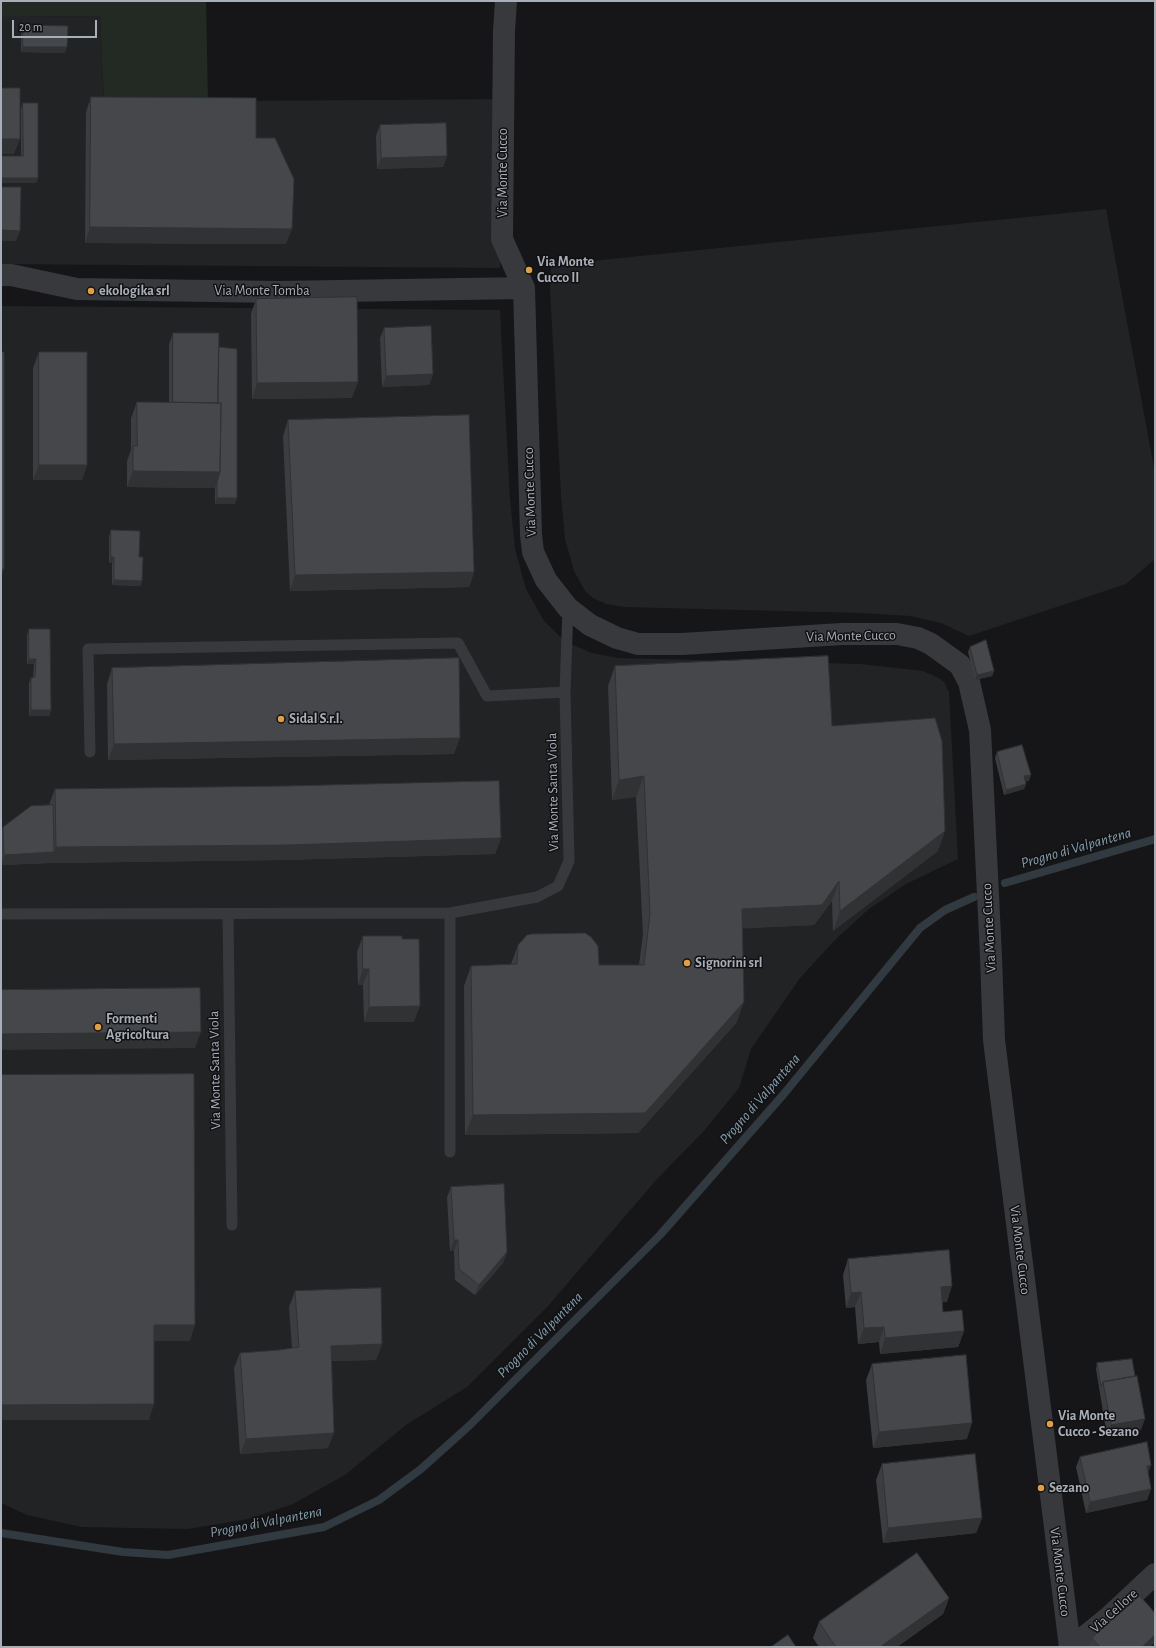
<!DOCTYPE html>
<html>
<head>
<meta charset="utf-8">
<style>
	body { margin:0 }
	#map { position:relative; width:1156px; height:1648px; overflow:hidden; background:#161618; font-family:"Alegreya Sans",sans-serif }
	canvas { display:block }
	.frame { position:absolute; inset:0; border:2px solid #aaafb7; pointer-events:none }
	.scale { position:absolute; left:12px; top:20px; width:85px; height:18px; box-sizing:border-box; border:2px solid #aaafb7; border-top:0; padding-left:5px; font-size:12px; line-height:14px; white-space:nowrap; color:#aaafb7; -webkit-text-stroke:3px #111113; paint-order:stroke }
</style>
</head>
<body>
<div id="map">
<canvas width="1156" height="1648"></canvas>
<div class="frame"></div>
<div class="scale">20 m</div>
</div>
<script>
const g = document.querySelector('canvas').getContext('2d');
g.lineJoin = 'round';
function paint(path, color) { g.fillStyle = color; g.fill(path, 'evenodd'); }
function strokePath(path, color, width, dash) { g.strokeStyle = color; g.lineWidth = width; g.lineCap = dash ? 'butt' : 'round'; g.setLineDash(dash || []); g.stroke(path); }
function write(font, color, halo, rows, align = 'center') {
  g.font = font + ' "Alegreya Sans",sans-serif'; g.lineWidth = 3; g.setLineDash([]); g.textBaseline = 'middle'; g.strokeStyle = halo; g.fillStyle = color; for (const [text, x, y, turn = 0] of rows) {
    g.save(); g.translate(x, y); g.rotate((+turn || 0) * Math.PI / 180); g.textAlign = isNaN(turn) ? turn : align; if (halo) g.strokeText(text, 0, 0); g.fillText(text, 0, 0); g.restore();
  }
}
paint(new Path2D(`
	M100 16 104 102 507 99 500 268 1 264V17Z
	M1106 209 1155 473V559L1126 584 969 636 941 623 910 616 861 613 624 607 606 604 593 598 585 591 574 571 565 539 561 495 550 289 551 265Z
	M1 306 500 310 510 499 515 549 526 589 544 621 566 642 592 653 618 658 860 664 923 671 939 678 944 682 949 692 958 859 906 884 869 909 835 940 800 978 751 1049 739 1088 704 1131 657 1179 548 1306 467 1387 406 1425 345 1475 293 1504 248 1519 188 1529 82 1527 27 1515 1 1503Z`), '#222325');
paint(new Path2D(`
	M1 1H206L208 101 104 102 100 16 1 17Z`), '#232a23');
strokePath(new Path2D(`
	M1005 883 1155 839
	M1 1533 123 1552 168 1555 324 1527 379 1500 421 1469 470 1425 660 1235 783 1095 920 928 945 910 974 897`), '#313a40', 8);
strokePath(new Path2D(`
	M90 752 88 649 458 643 487 696 565 692
	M1 914 450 913 537 897 558 886 569 861 565 692 568 608
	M228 914 232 1225
	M450 1152V913`), '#38393d', 11);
strokePath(new Path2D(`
	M506 1 504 31 502 239 524 288 531 535 533 552 546 580 568 608 590 625 617 638 638 644H682L842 634H897L918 638 931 644 960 665 969 682 980 730 991 957 994 1040 1070 1647
	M1 275H11L77 289 277 292 524 288
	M1072 1647 1109 1617 1155 1574`), '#38393d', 22);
paint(new Path2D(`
	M23 25 65 53 21 52V31Z
	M91 97 256 138 286 244 85 243 86 112Z
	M23 103 38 178 36 183H1V156H21V109Z
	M380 125 447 156 443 167 377 169 376 136Z
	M256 299 352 398 252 399 251 314Z
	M384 328 433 374 429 385 382 387 380 338Z
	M173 333 219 347 235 504H215V488L127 487V461L131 450V418L137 402H169V344Z
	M39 352 87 465 82 480H33V368Z
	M288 420 474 572 469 587 290 591 283 436Z
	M111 530 139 557 142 581 140 586 112 585V563H109V536Z
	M29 629 51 710 49 716H29V683L31 678 33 677 34 664H27V635Z
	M970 647 994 671 992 676 975 680 968 652Z
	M615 666 832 726 938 851 833 931 832 901 814 925 743 928 737 1022 638 1133 465 1135 464 986 471 966 511 964 518 945 599 965H639L643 934 636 797 612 800 608 686Z
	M112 668 454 754 108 760 107 684Z
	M997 752 1029 781H1025L1026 784 1024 789 1004 795 995 758Z
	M55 789 501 838 495 854 283 860 50 863 1 865V832L3 827 49 805Z
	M363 936 402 939 414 1022H364L363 985H358L357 952Z
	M451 1187 507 1252 503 1263 475 1295 455 1280 454 1251H450L447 1197Z
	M848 1259 947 1302H942L943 1312 964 1331 958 1347 880 1354 879 1342 858 1344 855 1307 846 1308 843 1275Z
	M295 1291 382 1344 376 1360 332 1361 328 1448 240 1454 234 1368 240 1353 279 1350 292 1348 289 1307Z
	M1097 1363 1141 1430 1107 1436 1096 1369Z
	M872 1364 967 1439 873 1448 866 1380Z
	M1080 1457 1151 1465 1148 1473 1151 1489 1147 1500 1086 1513 1076 1467Z
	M882 1464 982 1518 976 1533 883 1543 876 1480Z
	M949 1598 943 1614 897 1647H819L813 1638 819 1622Z
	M1092 1638 1150 1647H1089Z`), '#3b3d40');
paint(new Path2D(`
	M23 47H67L65 53 21 52Z
	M1 139H20L14 154H1Z
	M447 156 443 167 377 169 381 158Z
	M1 178H38L36 183H1Z
	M90 227 292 229 286 244 85 243Z
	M1 230 20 231 16 241H1Z
	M433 374 429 385 382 387 386 376Z
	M358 382 352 398 252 399 257 383Z
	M39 465H87L82 480H33Z
	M133 471 220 472 215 488 127 487Z
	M217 498H237L235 504H215Z
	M111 557H114L112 563H109Z
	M1 569H4L1 577Z
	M474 572 469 587 290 591 295 575Z
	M114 580 142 581 140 586 112 585Z
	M29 659H36L34 664H27Z
	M994 671 992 676 975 680 977 675Z
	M31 710H51L49 716H29Z
	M460 738 454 754 108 760 114 744Z
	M1031 775 1029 781 1022 782 1024 776Z
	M644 776 636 797 612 800 619 780Z
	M1026 784 1024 789 1004 795 1006 790Z
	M945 831 938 851 833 931 840 911Z
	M501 838 495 854 283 860 50 863 56 847Z
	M54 852 50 863 1 865 4 855Z
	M839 881 832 901 814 925 735 929 742 909Z
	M363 969H369L363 985H358Z
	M744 1002 737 1022 638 1133 465 1135 473 1115Z
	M420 1006 414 1022H364L369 1007Z
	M201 1032 195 1048 1 1050V1034Z
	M454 1240H458L454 1251H450Z
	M507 1252 503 1263 475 1295 479 1285Z
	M952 1286 947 1302 935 1303 941 1287Z
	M861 1292 855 1307 846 1308 851 1293Z
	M154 1325H195L190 1341H148Z
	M884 1327 879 1342 858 1344 864 1328Z
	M964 1331 958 1347 880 1354 885 1338Z
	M382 1344 376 1360 325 1361 331 1346Z
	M154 1404 149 1420H1V1405Z
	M1145 1419 1141 1430 1107 1436 1111 1425Z
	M972 1423 967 1439 873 1448 879 1432Z
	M334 1433 328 1448 240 1454 246 1439Z
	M1151 1465 1147 1475V1466Z
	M1151 1489 1147 1500 1086 1513 1090 1502Z
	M982 1518 976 1533 883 1543 888 1528Z
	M949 1598 943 1614 897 1647H880Z
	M1155 1635V1643L1150 1647H1142Z`), '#303234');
const building = new Path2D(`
	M23 25 68 26 67 47H23Z
	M1 88H20V139H1Z
	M91 97 256 98V138H275L294 179 292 229 90 227Z
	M23 103H38V178H1V156H23Z
	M446 123 447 156 381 158 380 125Z
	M1 187H21L20 231 1 230Z
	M357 297 358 382 257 383 256 299Z
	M431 326 433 374 386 376 384 328Z
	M173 333H219L218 403 173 402Z
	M219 347 237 349V498H217V482L220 472 221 403H218Z
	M1 352H4V569H1Z
	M39 352H87V465H39Z
	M137 402 221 403 220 472 133 471V446H137Z
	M469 415 474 572 295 575 288 420Z
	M111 530 140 531 139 557H143L142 581 114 580V557H111Z
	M29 629H50L51 710H31V678L35 677 36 659H29Z
	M986 640 994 671 977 675 970 647Z
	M828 656 832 726 935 718 942 741 945 831 840 911 839 881 822 905 742 909 744 1002 645 1113 473 1115 471 966 517 964 518 945 527 935 532 934 585 933 591 937 598 946 599 965H644L650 914 644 776 619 780 615 666Z
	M459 658 460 738 114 744 112 668Z
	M1022 745 1031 775 1024 776 1026 784 1006 790 997 752Z
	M499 781 501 838 288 845 56 847 55 789 287 786Z
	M53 805 54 852 4 855 3 827 31 806Z
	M363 936H402V939H419L420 1006 369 1007V969H363Z
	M200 988 201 1032 1 1034V990Z
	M194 1074 195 1325H154V1404L1 1405V1075Z
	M504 1184 507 1252 479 1285 459 1269 458 1240H454L451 1187Z
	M949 1250 952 1286 941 1287 943 1312 962 1310 964 1331 885 1338 884 1327 864 1328 861 1292 851 1293 848 1259Z
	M381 1288 382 1344 331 1346 334 1433 246 1439 240 1353 279 1350 299 1347 295 1291Z
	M966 1355 972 1423 879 1432 872 1364Z
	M1132 1359 1135 1376 1103 1382 1101 1387 1097 1363Z
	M1137 1376 1145 1419 1111 1425 1103 1382Z
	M1147 1442 1151 1465 1147 1466 1151 1489 1090 1502 1080 1457Z
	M975 1454 982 1518 888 1528 882 1464Z
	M917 1553 949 1598 880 1647H836L819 1622Z
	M1140 1596 1155 1613V1635L1142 1647H1100L1092 1638Z
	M788 1635 796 1647H771Z`);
paint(building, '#45474b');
strokePath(building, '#303234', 1);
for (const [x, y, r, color] of [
	[529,270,4,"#df9f47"],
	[91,291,4,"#df9f47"],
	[281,719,4,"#df9f47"],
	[687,963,4,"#df9f47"],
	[98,1027,4,"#df9f47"],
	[1050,1424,4,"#df9f47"],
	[1041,1488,4,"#df9f47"]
]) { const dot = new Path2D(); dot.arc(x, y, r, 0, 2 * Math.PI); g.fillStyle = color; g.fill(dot); strokePath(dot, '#111113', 1.5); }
write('14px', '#aaafb7', '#111113', [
	["Via Monte Cucco",503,173,-90],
	["Via Monte Tomba",262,291],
	["Via Monte Cucco",530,492,-92],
	["Via Monte Cucco",851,636,-1],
	["Via Monte Santa Viola",553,792,-91],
	["Via Monte Cucco",989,928,-93],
	["Via Monte Santa Viola",215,1070,-91],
	["Via Monte Cucco",1020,1250,83],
	["Via Monte Cucco",1060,1572,83],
	["Via Cellore",1114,1611,-42]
]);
write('bold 14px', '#aaafb7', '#111113', [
	["Via Monte",537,262],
	["Cucco II",537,278],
	["ekologika srl",99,291],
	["Sidal S.r.l.",289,719],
	["Signorini srl",695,963],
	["Formenti",106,1019],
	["Agricoltura",106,1035],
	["Via Monte",1058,1416],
	["Cucco - Sezano",1058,1432],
	["Sezano",1049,1488]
], 'left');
write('italic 15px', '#849eae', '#111113', [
	["Progno di Valpantena",1076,848,-16],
	["Progno di Valpantena",760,1099,-49],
	["Progno di Valpantena",540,1335,-45],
	["Progno di Valpantena",266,1522,-11]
]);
</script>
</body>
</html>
